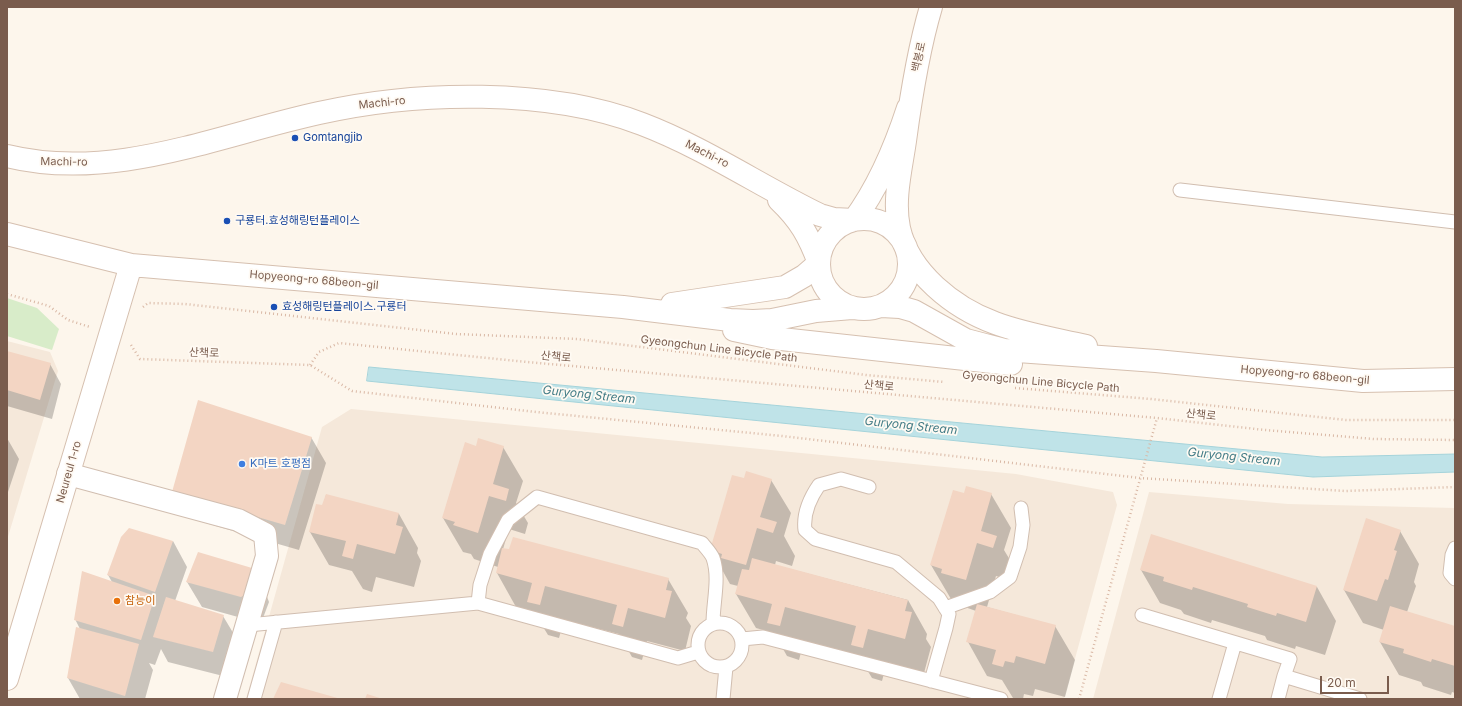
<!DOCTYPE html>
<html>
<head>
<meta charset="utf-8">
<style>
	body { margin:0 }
	#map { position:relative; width:1462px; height:706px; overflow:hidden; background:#fdf6ec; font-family:Inter,sans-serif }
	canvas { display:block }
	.frame { position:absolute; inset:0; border:8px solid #7a5c4d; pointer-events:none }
	.scale { position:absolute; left:1320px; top:676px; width:69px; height:18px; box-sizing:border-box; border:2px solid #7a5c4d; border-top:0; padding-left:5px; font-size:12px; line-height:14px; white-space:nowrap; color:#7a5c4d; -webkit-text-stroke:3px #fffaf3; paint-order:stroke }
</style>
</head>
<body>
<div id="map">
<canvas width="1462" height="706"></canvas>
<div class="frame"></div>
<div class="scale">20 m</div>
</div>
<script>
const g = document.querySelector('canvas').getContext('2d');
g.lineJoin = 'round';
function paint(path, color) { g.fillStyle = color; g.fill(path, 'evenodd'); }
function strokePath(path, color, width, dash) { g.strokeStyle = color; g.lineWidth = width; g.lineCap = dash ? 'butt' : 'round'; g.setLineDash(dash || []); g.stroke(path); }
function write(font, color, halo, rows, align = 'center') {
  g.font = font + ' Inter,"Noto Sans KR",sans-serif'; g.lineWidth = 3.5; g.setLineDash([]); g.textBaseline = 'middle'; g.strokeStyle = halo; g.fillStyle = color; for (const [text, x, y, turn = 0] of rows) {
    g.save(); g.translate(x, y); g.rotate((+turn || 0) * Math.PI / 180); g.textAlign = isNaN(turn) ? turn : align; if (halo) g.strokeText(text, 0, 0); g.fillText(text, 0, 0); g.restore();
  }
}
paint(new Path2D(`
	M7 341 50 352 58 371 7 540Z
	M351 409 1016 474 1113 492 1117 505 1064 699H246L322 427Z
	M1149 492 1288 504 1455 508V699H1093Z`), '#f5e8da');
paint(new Path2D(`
	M7 298 37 308 59 329 52 350 7 336Z`), '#d8ecc9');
const water = new Path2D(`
	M369 367 1322 457 1455 454V472L1313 477 367 381Z`);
paint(water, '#bfe3e8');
strokePath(water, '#a5d3da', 1);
paint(new Path2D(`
	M7 352 50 364 61 384 52 419 7 406Z
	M311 437 326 463 299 550 188 518Z
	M7 438 19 459 7 495Z
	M477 447H503L523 481 516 503 528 523 525 534 509 529 503 549 668 579 688 613 686 618 691 626 685 651 647 641 642 660 632 657 619 634 564 620 559 638 548 635 534 612 516 607 497 573 498 567 474 559 471 554 463 552 443 518Z
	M745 479 771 480 791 513 784 536 795 556 792 566 776 561 775 565 908 600 927 634 926 639 931 647 924 673 887 662 882 681 872 678 858 655 804 641 799 660 787 656 774 633 756 628 736 594 738 586 730 584 711 550Z
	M965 494H991L1011 528 1004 550 1016 570 1013 581 996 576 987 607 1055 626 1075 660 1065 697 1035 689 1033 696 1024 694 1023 699 1013 698 1002 680 987 676 968 642 976 611 962 606 959 601 951 599 931 565Z
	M326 495 399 514 418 548 417 553 421 561 414 587 376 577 372 592 363 589 352 571 329 565 310 532 323 506Z
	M1400 531 1419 564 1414 582 1416 586 1407 612 1455 627V693L1452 692 1451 695 1423 686 1421 682 1399 675 1380 642 1384 630 1363 623 1344 590Z
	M173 541 187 567 175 601 223 616 238 641 227 677 168 662 161 649 155 665 149 663 153 670 145 699H80L68 678 77 628 80 629 75 619 112 582 108 575Z
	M1141 570 1317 587 1336 621 1325 655 1296 646 1295 649 1267 640 1265 636 1212 620 1211 623 1184 614 1181 610 1160 603Z
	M187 582 266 594 269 602 263 618 256 622 202 607Z`), '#0003');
paint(new Path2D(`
	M7 351 51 363 40 400 7 390Z
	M198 400 312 437 285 525 172 492Z
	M478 438 504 446 493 484 509 489 506 501 489 496 478 533 453 525 455 522 442 518 465 442 476 446Z
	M746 471 772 479 760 517 777 522 773 533 757 528 746 565 721 558 722 554 710 550 732 475 744 478Z
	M966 486 992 493 981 531 997 536 993 548 977 543 966 580 941 573 942 569 930 565 953 490 964 493Z
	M326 494 399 513 396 525 403 527 395 554 357 544 353 559 342 556 346 541 309 532 316 504 322 505Z
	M1366 518 1401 530 1394 550 1397 551 1388 580 1385 579 1377 601 1343 590Z
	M129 528 173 541 155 592 107 575 121 537Z
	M1151 534 1317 586 1306 622 1277 613 1276 616 1247 607 1248 604 1193 587 1192 590 1163 581 1164 577 1140 570Z
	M513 537 669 578 666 590 672 591 665 618 628 608 623 627 612 624 617 605 545 586 540 605 527 602 532 583 496 573 502 548 509 549Z
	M198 552 252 568 255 576 248 593 241 597 186 582Z
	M752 558 908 600 905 611 912 612 905 639 868 629 863 648 851 645 856 626 785 607 780 626 767 623 772 604 735 594 742 569 749 570Z
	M82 571 155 596 141 640 74 620Z
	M166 597 224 615 213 652 153 637Z
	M977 604 1056 625 1045 664 1016 656 1014 663 1005 661 1003 667 992 664 996 650 966 642Z
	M1390 606 1455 626V666L1432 659 1431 662 1403 653 1404 649 1379 642Z
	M76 627 139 644 125 696 67 678Z
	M281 682 341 699H273Z
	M367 694 383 699H365Z`), '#f3d5c3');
const lane = new Path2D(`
	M1180 190 1455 222
	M869 487 841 479 819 485C810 498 803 514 805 530L815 539 896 562 939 598 949 614 946 628 931 681
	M1455 548 1452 555 1450 573 1455 579
	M478 603 480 585 490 554 508 520 537 497 702 543C705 547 711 553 713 558 720 578 713 602 713 623
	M945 608 990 592 1010 577 1020 547 1023 525 1021 508
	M1142 615 1290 659 1284 676 1360 699
	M698 645a22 22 0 1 1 44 0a22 22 0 1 1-44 0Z
	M248 625 478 603 678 658 698 652
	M742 639 763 637 1001 699
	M254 699 276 622
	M723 699 726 667
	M1219 699 1235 643
	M1278 699 1284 676`);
const street = new Path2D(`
	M68 474 238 520 265 534 267 556 225 699`);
const secondary = new Path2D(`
	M931 7C918 51 911 96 905 141 901 169 893 200 899 228 909 273 954 308 995 323 1024 334 1056 339 1086 346
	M7 156C113 182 218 135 319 113 416 91 549 88 642 124 705 148 760 186 820 215L834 219 854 220C879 186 895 148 908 108
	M819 264a45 45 0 1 1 90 0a45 45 0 1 1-90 0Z
	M7 234 131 265 623 307 730 320 753 321 772 320 816 311 852 308
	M672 304 785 287 804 276 819 263C809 236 800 220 779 200
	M881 306 900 307 914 311 966 340 1004 350 1156 361 1363 381 1455 379
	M734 330 772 338 1011 364
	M7 679 131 265`);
strokePath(lane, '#d1beb0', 15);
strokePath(street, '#d1beb0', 24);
strokePath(secondary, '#d6c0b0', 24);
strokePath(new Path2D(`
	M7 294 49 306 68 320 90 327
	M143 307 148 303 185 304 456 334 577 339 866 375 944 382
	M131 345 140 359 310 365 352 391 536 412 782 436 1140 478 1345 491 1455 487
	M310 365 319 352 339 343 527 362 1157 418 1265 430 1374 439 1455 440
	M1015 388 1151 399 1346 420H1455
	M1079 699 1157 418`), '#d9b8a5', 2.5, [1, 3]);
strokePath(lane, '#fff', 13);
strokePath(street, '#fff', 22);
strokePath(secondary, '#fff', 22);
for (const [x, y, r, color] of [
	[295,138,4,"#1a4fb4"],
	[227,221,4,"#1a4fb4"],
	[274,307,4,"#1a4fb4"],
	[242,464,4,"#3f7fe0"],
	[117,601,4,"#e8710a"]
]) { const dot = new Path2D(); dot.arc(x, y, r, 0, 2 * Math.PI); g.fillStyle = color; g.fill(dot); strokePath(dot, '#fffaf3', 1.5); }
write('11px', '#7a5c4d', '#fffaf3', [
	["백봉로",919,57,-78],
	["Machi-ro",382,103,-6],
	["Machi-ro",707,154,27],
	["Machi-ro",64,162,1],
	["Hopyeong-ro 68beon-gil",314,280,5],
	["Gyeongchun Line Bicycle Path",719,349,7],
	["산책로",204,353,2],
	["산책로",556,357,5],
	["Hopyeong-ro 68beon-gil",1305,375,5],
	["Gyeongchun Line Bicycle Path",1041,382,5],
	["산책로",879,386,5],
	["산책로",1201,415,6],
	["Neureul 1-ro",69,472,-74]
]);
write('11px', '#164399', '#fffaf3', [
	["Gomtangjib",303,138],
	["구룡터.효성해링턴플레이스",235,221],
	["효성해링턴플레이스.구룡터",282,307]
], 'left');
write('11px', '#366cbe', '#fffaf3', [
	["K마트 호평점",250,464]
], 'left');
write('11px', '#c56008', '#fffaf3', [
	["참능이",125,601]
], 'left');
write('italic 12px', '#437c86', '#fffaf3', [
	["Guryong Stream",589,395,6],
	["Guryong Stream",911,426,6],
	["Guryong Stream",1234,457,6]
]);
</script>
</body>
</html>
